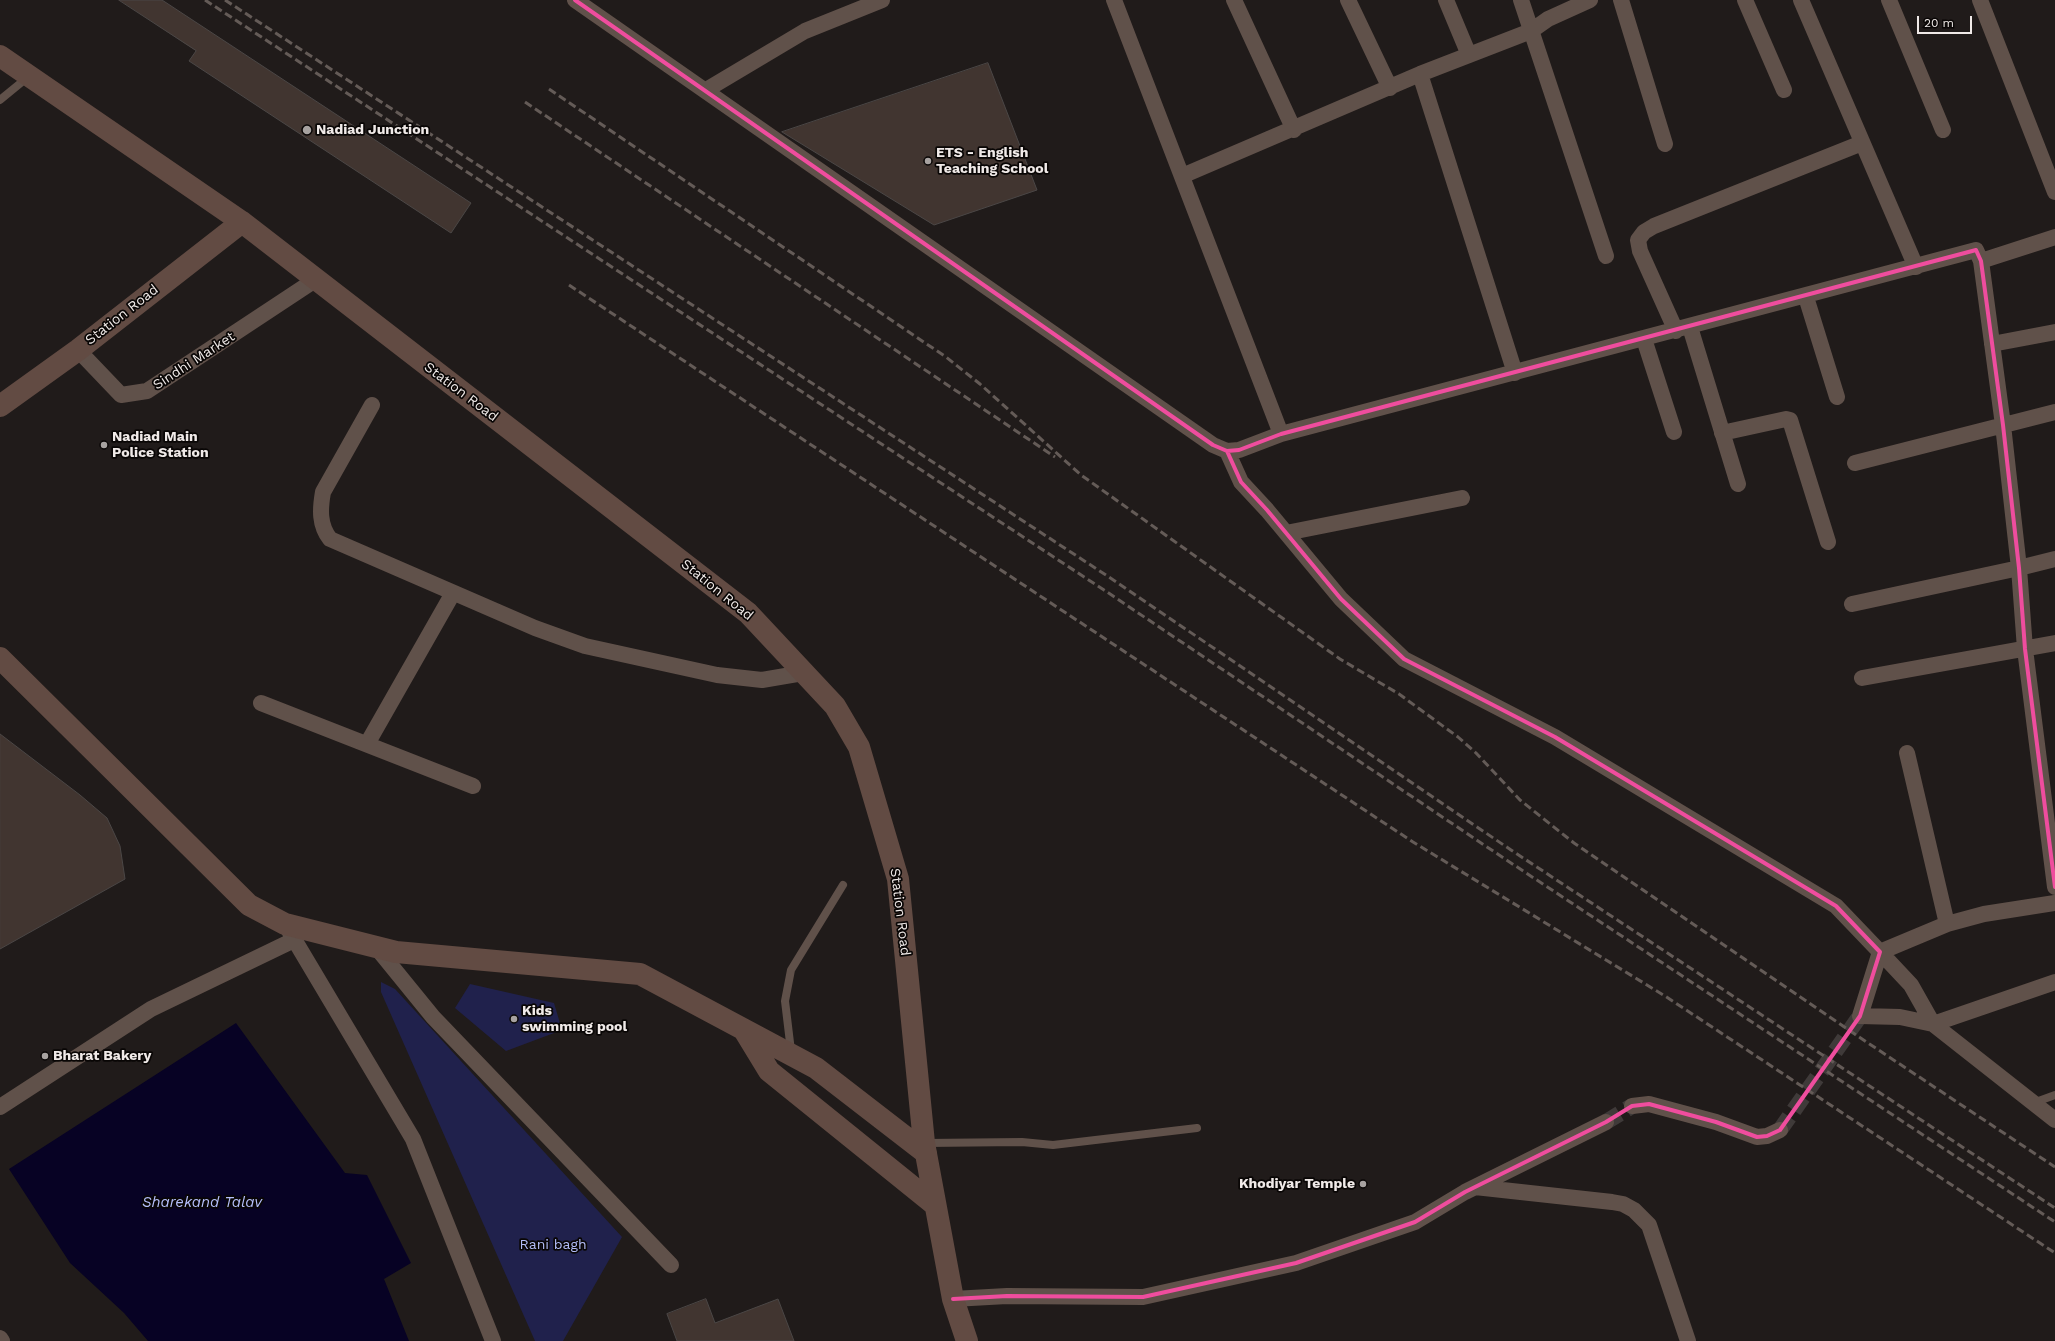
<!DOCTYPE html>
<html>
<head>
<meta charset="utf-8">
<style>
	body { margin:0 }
	#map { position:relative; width:2055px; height:1341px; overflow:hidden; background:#201b1a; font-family:"Work Sans",sans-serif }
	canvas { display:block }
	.scale { position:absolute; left:1917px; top:16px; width:55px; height:18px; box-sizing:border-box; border:2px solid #f0eae8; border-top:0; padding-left:5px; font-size:12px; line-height:14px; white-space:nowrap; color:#f0eae8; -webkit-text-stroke:3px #090605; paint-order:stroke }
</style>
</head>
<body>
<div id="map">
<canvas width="2055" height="1341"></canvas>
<div class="scale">20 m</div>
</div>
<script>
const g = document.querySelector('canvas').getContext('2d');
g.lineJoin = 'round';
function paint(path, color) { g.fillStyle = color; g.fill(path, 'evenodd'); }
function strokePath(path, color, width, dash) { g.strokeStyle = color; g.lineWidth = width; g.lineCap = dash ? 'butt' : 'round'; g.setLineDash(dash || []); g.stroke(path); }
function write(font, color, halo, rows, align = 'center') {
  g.font = font + ' "Work Sans",sans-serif'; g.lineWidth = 3.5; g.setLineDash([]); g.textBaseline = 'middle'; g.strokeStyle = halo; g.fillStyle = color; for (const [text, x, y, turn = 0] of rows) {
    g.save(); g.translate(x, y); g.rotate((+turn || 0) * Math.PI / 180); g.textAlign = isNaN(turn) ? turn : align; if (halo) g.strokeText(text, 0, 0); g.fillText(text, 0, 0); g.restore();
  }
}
paint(new Path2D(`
	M381 982 395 989 622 1237 563 1341H535L381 992Z
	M470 984 554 1003 562 1030 506 1051 455 1008Z`), '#20214c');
paint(new Path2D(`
	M236 1023 345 1173 367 1175 411 1263 384 1279 409 1341H148L124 1313 70 1263 9 1169Z`), '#070224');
const building = new Path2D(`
	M119 0H162L471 203 451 233 189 61 196 51Z
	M988 63 1037 190 934 225 782 132Z
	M0 734 80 795 107 818 120 846 125 879 0 949Z
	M706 1299 715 1323 778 1299 794 1341H677L667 1314Z`);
paint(building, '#413530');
strokePath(building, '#4b4746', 1);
strokePath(new Path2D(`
	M1606 1122 1632 1106
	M1780 1130 1860 1016`), '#3f3a39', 16, [16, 8]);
strokePath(new Path2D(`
	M0 100 28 77
	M791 1051 785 1001 791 970 843 885
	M2033 1103 2055 1095
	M925 1143 1022 1142 1053 1145 1197 1128`), '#60514a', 8);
strokePath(new Path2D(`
	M575 0 1213 445 1227 451 1239 450 1281 434 1976 250 1981 261 2003 425 2019 568 2025 649 2055 887
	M1114 0 1281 434
	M1234 0 1294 130
	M1348 0 1390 88
	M1446 0 1469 55
	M1521 0 1606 256
	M1621 0 1665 144
	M1745 0 1784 90
	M1801 0 1916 267
	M1889 0 1943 130
	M1980 0 2055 192
	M1420 74 1515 373
	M706 90 805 31 882 0
	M1182 176 1420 74 1531 31 1548 19 1590 0
	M1981 261 2055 237
	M1806 297 1837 397
	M1690 327 1738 484
	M1676 331 1640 251 1638 240 1644 232 1654 226 1862 143
	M1644 339 1674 432
	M1992 344 2055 332
	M78 350 121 395 147 391 315 280
	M372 405 323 492C320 509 319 525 330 539L535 628 585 646 717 675 762 680 803 673
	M1722 433 1786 419 1790 420 1828 542
	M1227 451 1241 482 1267 510 1341 599 1404 659 1555 737 1836 906 1880 952 1860 1016 1900 1017 1933 1024
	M1855 463 2055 412
	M1286 533 1462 498
	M1852 604 2019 568 2055 559
	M1862 678 2055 643
	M261 703 473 786
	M367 744 453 593
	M1907 753 1947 924
	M2055 903 1984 914 1947 924 1880 952 1911 985 1933 1024 2055 1120
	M285 924 413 1139 493 1341
	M376 947 433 1017 671 1265
	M1933 1024 2055 982
	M1632 1106 1649 1104 1716 1122 1757 1137 1767 1136 1780 1130
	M0 1107 151 1009 294 940
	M1475 1187 1612 1202 1623 1204 1634 1210 1649 1225 1688 1341
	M953 1299 1007 1296 1143 1297 1296 1263 1415 1222 1465 1192 1606 1122
	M0 1338 2 1341`), '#60514a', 16);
strokePath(new Path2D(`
	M0 56 242 222 748 613 835 706 859 747 898 879 924 1143 953 1299 967 1341
	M0 406 78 350 242 222
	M0 658 249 905 285 924 396 952 640 974 816 1068 926 1153
	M744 1030 769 1071 935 1205`), '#624b43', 22);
strokePath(new Path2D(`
	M205 0 1104 590 1505 859 2055 1222
	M225 0 1109 577 1511 850 2055 1208
	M549 89 946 357 980 384 1081 475 1340 659 1399 694 1458 737 1476 753 1520 800 1574 843 1868 1043 2055 1167
	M525 102 1055 457
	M569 285 1413 842 1665 996 2055 1253`), '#645b57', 3, [8, 4]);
strokePath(new Path2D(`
	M575 0 1213 445 1227 451 1239 450 1281 434 1976 250 1981 261 2003 425 2019 568 2025 649 2055 887
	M953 1299 1007 1296 1143 1297 1296 1263 1415 1222 1465 1192 1606 1122 1632 1106 1649 1104 1716 1122 1757 1137 1767 1136 1780 1130 1860 1016 1880 952 1836 906 1555 737 1404 659 1341 599 1267 510 1241 482 1227 451`), '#ef4d9e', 4);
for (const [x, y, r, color] of [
	[307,130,5,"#a7a2a0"],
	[928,161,4,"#a7a2a0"],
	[104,445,4,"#a7a2a0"],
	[514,1019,4,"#a7a2a0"],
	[45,1056,4,"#a7a2a0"],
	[1363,1184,4,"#a7a2a0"]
]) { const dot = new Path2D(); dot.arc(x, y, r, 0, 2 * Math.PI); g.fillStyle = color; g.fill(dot); strokePath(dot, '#090605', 1.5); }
write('bold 14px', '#f0eae8', '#090605', [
	["Nadiad Junction",316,130],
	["ETS - English",936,153],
	["Teaching School",936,169],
	["Nadiad Main",112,437],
	["Police Station",112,453],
	["Kids",522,1011],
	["swimming pool",522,1027],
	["Bharat Bakery",53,1056],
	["Khodiyar Temple",1355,1184,"right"]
], 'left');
write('14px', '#f0eae8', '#090605', [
	["Station Road",122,315,-38],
	["Sindhi Market",194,361,-33],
	["Station Road",461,392,37],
	["Station Road",717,590,39],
	["Station Road",900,912,83]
]);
write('14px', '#b2bcf7', '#090605', [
	["Rani bagh",553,1245]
]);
write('italic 15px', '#b5bffb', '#090605', [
	["Sharekand Talav",202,1203]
]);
</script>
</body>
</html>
